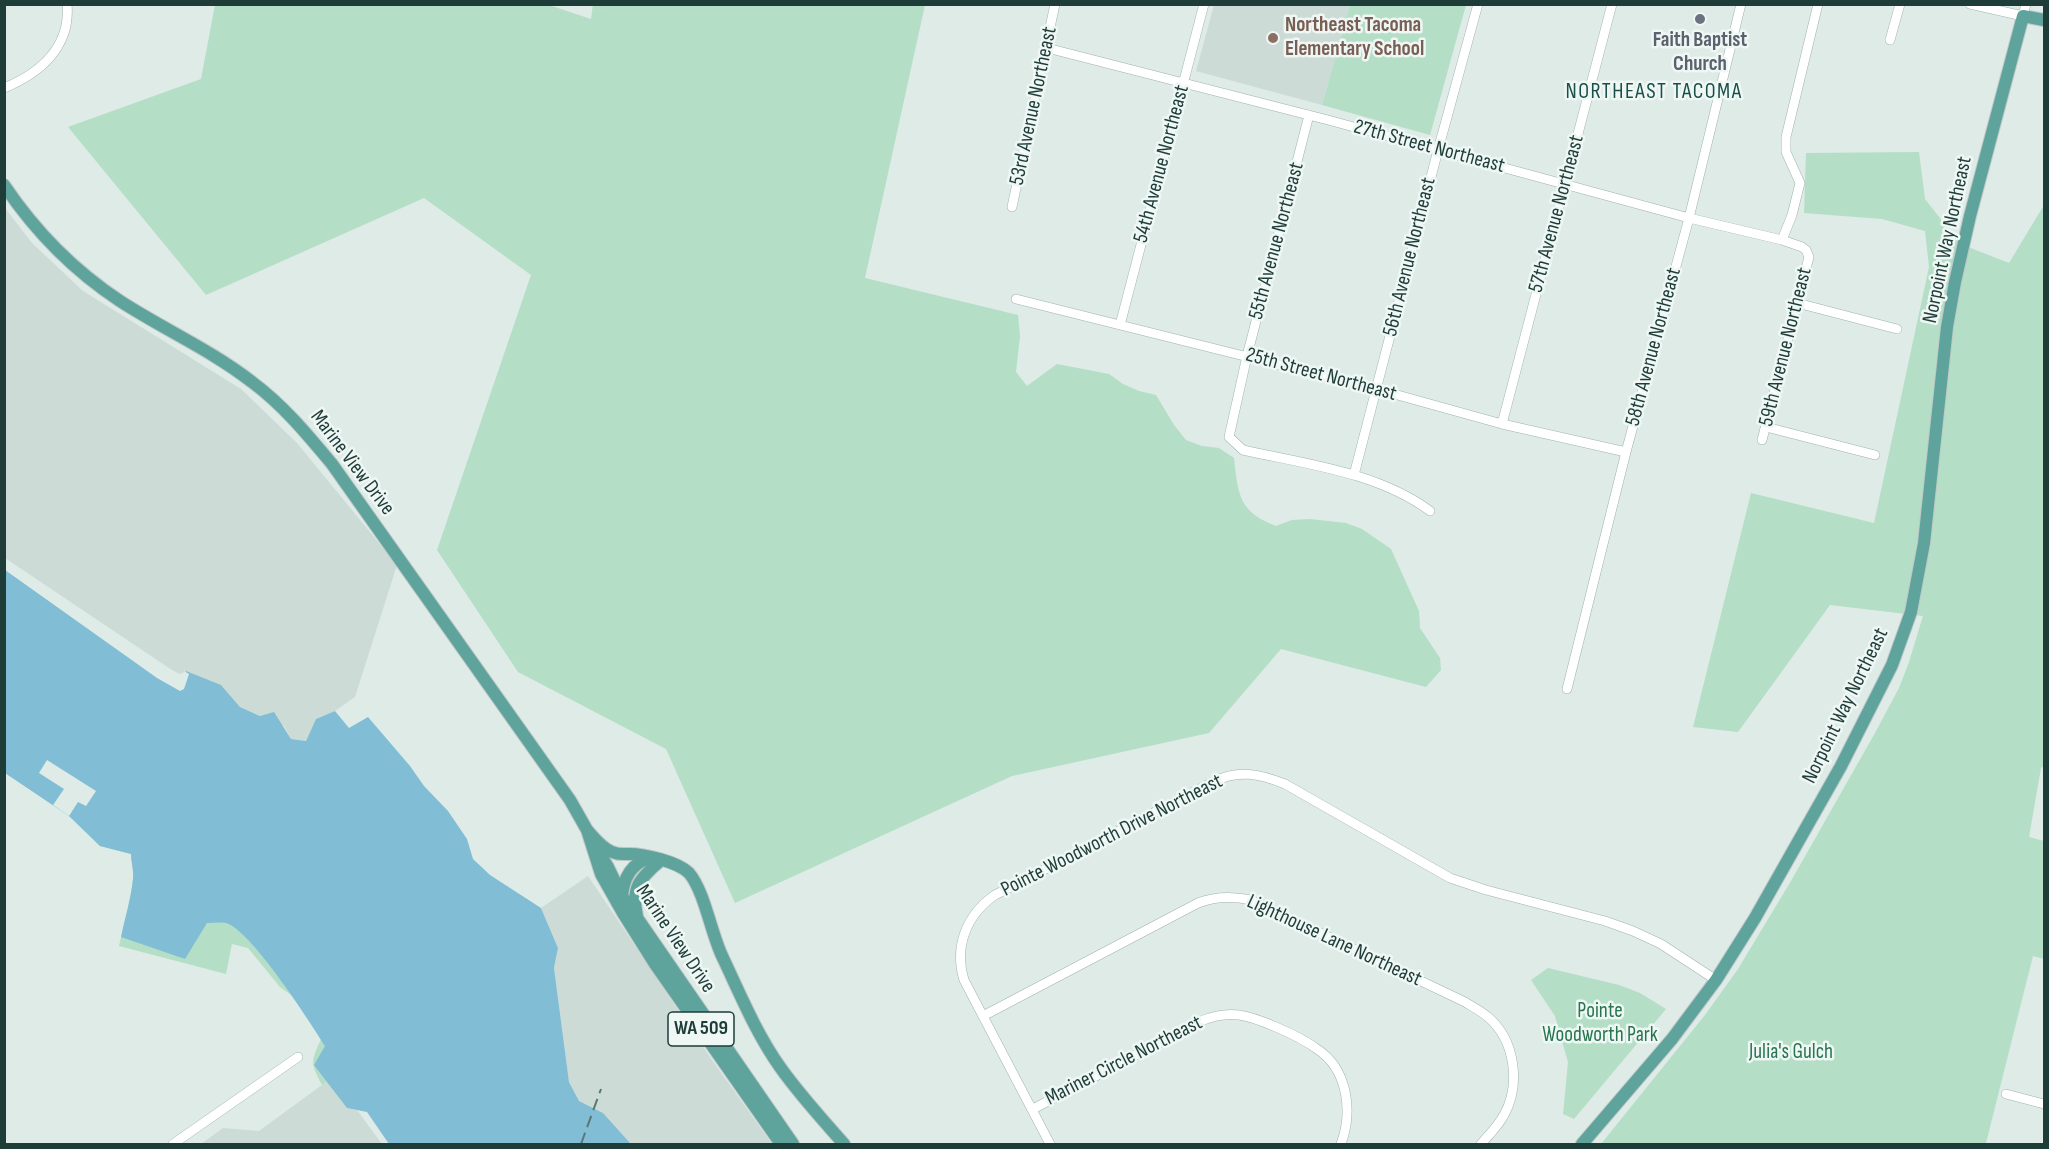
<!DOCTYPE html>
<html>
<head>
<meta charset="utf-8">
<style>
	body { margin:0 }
	#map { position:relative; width:2049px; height:1149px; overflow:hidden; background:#deebe7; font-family:"Sofia Sans Condensed",sans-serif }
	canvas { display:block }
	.frame { position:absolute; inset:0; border:6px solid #1e3c38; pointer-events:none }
</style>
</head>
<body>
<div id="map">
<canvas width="2049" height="1149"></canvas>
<div class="frame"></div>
</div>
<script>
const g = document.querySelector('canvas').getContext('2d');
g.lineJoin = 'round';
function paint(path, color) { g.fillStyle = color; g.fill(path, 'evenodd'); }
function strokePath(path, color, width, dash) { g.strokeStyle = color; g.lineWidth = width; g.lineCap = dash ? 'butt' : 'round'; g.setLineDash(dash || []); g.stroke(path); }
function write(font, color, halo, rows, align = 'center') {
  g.font = font + ' "Sofia Sans Condensed",sans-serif'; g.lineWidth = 5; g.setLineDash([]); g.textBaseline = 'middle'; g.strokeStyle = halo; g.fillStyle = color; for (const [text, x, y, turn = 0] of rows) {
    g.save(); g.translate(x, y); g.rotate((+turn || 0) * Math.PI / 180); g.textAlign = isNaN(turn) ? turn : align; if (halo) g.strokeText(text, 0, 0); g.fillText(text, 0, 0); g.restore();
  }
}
paint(new Path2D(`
	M1214 5H1350L1322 105 1196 71Z
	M5 208 32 243 83 291 241 389 297 443 397 565 355 697 335 711 316 719 306 741 291 739 284 726 240 707 221 685 181 677 5 561Z
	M588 876 712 1060 772 1144H631L603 1113 579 1101 569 1082 554 968 558 948 541 908Z
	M326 1082 347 1108 357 1110 382 1144H201L223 1128 259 1131Z`), '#ccdbd6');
paint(new Path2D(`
	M546 4 591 19 593 4 925 5 865 278 1018 315 1020 336 1016 372 1027 386 1057 364 1109 374 1123 384 1139 391 1156 395 1174 425 1186 440 1202 446 1219 448 1234 458C1238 495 1239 512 1276 526L1292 520 1310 519 1346 523 1362 529 1391 549 1419 611 1420 628 1440 658 1441 670 1426 687 1281 649 1209 733 1012 776 735 903 666 749 518 672 437 550 531 275 424 198 206 295 68 127 201 79 215 5Z
	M1350 5H1466L1430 135 1322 105Z
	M1919 152 1925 199 1954 236 1963 245 2009 263 2044 205V766L2041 768 2029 837 2044 841V959L2033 956 1986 1143 1988 1144H1601L1705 1015 1738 969 1791 881 1875 733 1899 688 1909 662 1923 616 1830 605 1738 732 1693 727 1751 493 1874 523 1929 267 1925 231 1882 219 1804 213 1806 153Z
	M4 747 267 934 351 1093 347 1108 326 1082 322 1085C310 1062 311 1062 321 1039L294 997 280 987 248 948 232 944 226 974 119 946C124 924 131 901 133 878 134 870 131 862 131 854L100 846 69 816 5 773Z
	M1548 968 1619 985 1640 993 1666 1009 1574 1119 1563 1114 1568 1062 1555 1016 1531 980Z`), '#b5dec6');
paint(new Path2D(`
	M5 561 181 677 186 671 221 685 240 707 260 716 274 712 291 739 306 741 316 719 335 711 349 728 368 717 410 766 424 786 448 811 467 839 473 859 490 875 541 908 558 948 554 968 569 1082 579 1101 603 1113 631 1144H389L367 1112 347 1108 314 1065 325 1046C310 1022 251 930 226 923 220 922 213 923 207 923L185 959 121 937C125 918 131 898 133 879 134 870 131 862 131 854L100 846 69 816 5 773Z`), '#81bdd5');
paint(new Path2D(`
	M5 558 172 670 180 674 183 673 184 671 189 674 184 689 180 691 157 678 5 570Z
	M47 760 96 791 86 806 78 802 69 816 53 805 64 789 39 773Z`), '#deebe7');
const minor = new Path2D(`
	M1970 4 2023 16 2026 4
	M1890 40 1900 4
	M1047 48 1328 120 1689 218 1782 240 1802 247 1806 250 1809 257 1762 440
	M4 88C41 73 71 46 67 4
	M1309 115 1247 356 1229 437 1243 450C1305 464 1377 472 1430 511
	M1012 207 1055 4
	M1782 240 1792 215 1800 183 1786 152V137L1818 4
	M1016 299 1376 389 1502 424 1626 452
	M1797 303 1897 329
	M1120 325 1204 4
	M1502 424 1612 4
	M1766 427 1875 455
	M1354 475 1438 150 1478 4
	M1567 689 1626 452 1689 218 1741 4
	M983 1016 1198 903C1216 896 1232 896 1251 900L1465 1002C1473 1007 1481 1011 1488 1017 1515 1040 1521 1084 1504 1115 1498 1126 1489 1135 1481 1144
	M2006 1094 2044 1104
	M1033 1109 1201 1021C1230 1009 1248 1015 1276 1027 1290 1033 1305 1040 1317 1049 1348 1069 1353 1112 1341 1144
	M173 1144 298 1057
	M1050 1144 964 980C954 947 966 915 995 895L1213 782C1238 769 1260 774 1285 784L1450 878 1486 890 1605 921 1633 931 1661 944 1716 980`);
const major = new Path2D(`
	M4 185C35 231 73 270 120 301 163 329 211 350 252 382 283 405 307 434 332 464L570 800 587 830 601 874 623 913 655 964 781 1144
	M588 831C595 839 602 848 612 852 619 855 622 854 629 854 645 854 678 862 689 873 705 892 711 934 723 958 740 994 756 1033 780 1067 799 1094 822 1119 844 1144
	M598 851 608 867 622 896 793 1144
	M622 898C623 878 631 864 650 857
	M637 916C631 888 639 879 660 861
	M1582 1144 1672 1039 1716 980 1755 918 1841 766 1892 665 1911 612 1924 543 1947 327 1955 282 1970 216 2023 16 2044 20`);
strokePath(minor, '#a1b3af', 10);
strokePath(major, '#c0c8c7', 14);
strokePath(minor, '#fff', 9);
strokePath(major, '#5fa49c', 12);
strokePath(new Path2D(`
	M581 1144 601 1089`), '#587874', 2, [12, 6]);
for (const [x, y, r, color] of [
	[1700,19,6,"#6b7280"],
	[1273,38,6,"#8d6e63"]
]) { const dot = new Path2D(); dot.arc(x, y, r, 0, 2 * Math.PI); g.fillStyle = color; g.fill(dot); strokePath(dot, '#eff7f4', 2); }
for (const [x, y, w] of [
	[701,1029,66]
]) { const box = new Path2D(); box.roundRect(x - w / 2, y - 17, w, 34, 4.5); g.fillStyle = '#eff7f4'; g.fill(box); strokePath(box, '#1e3c38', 1.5); }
write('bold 20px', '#1e3c38', null, [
	["WA 509",701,1029]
]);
write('bold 21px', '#785e54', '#eff7f4', [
	["Northeast Tacoma",1285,26],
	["Elementary School",1285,50]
], 'left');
write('bold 21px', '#5b616d', '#eff7f4', [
	["Faith Baptist",1700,41],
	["Church",1700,65]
]);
write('21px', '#1e3c38', '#eff7f4', [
	["53rd Avenue Northeast",1034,106,-78],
	["27th Street Northeast",1429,147,15],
	["54th Avenue Northeast",1162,164,-75],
	["57th Avenue Northeast",1557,214,-75],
	["Norpoint Way Northeast",1948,240,-78],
	["55th Avenue Northeast",1277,241,-75],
	["56th Avenue Northeast",1410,257,-76],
	["58th Avenue Northeast",1654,347,-75],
	["59th Avenue Northeast",1786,347,-76],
	["25th Street Northeast",1321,375,15],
	["Marine View Drive",352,463,53],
	["Norpoint Way Northeast",1846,706,-64],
	["Pointe Woodworth Drive Northeast",1112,836,-27],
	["Marine View Drive",675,939,56],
	["Lighthouse Lane Northeast",1334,941,25],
	["Mariner Circle Northeast",1124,1061,-27]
]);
write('21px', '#26754f', '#eff7f4', [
	["Pointe",1600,1012],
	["Woodworth Park",1600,1036],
	["Julia's Gulch",1791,1053]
]);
g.letterSpacing = '1.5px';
write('22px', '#194f49', '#eff7f4', [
	["NORTHEAST TACOMA",1654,92]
]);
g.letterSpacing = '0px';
</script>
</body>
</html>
